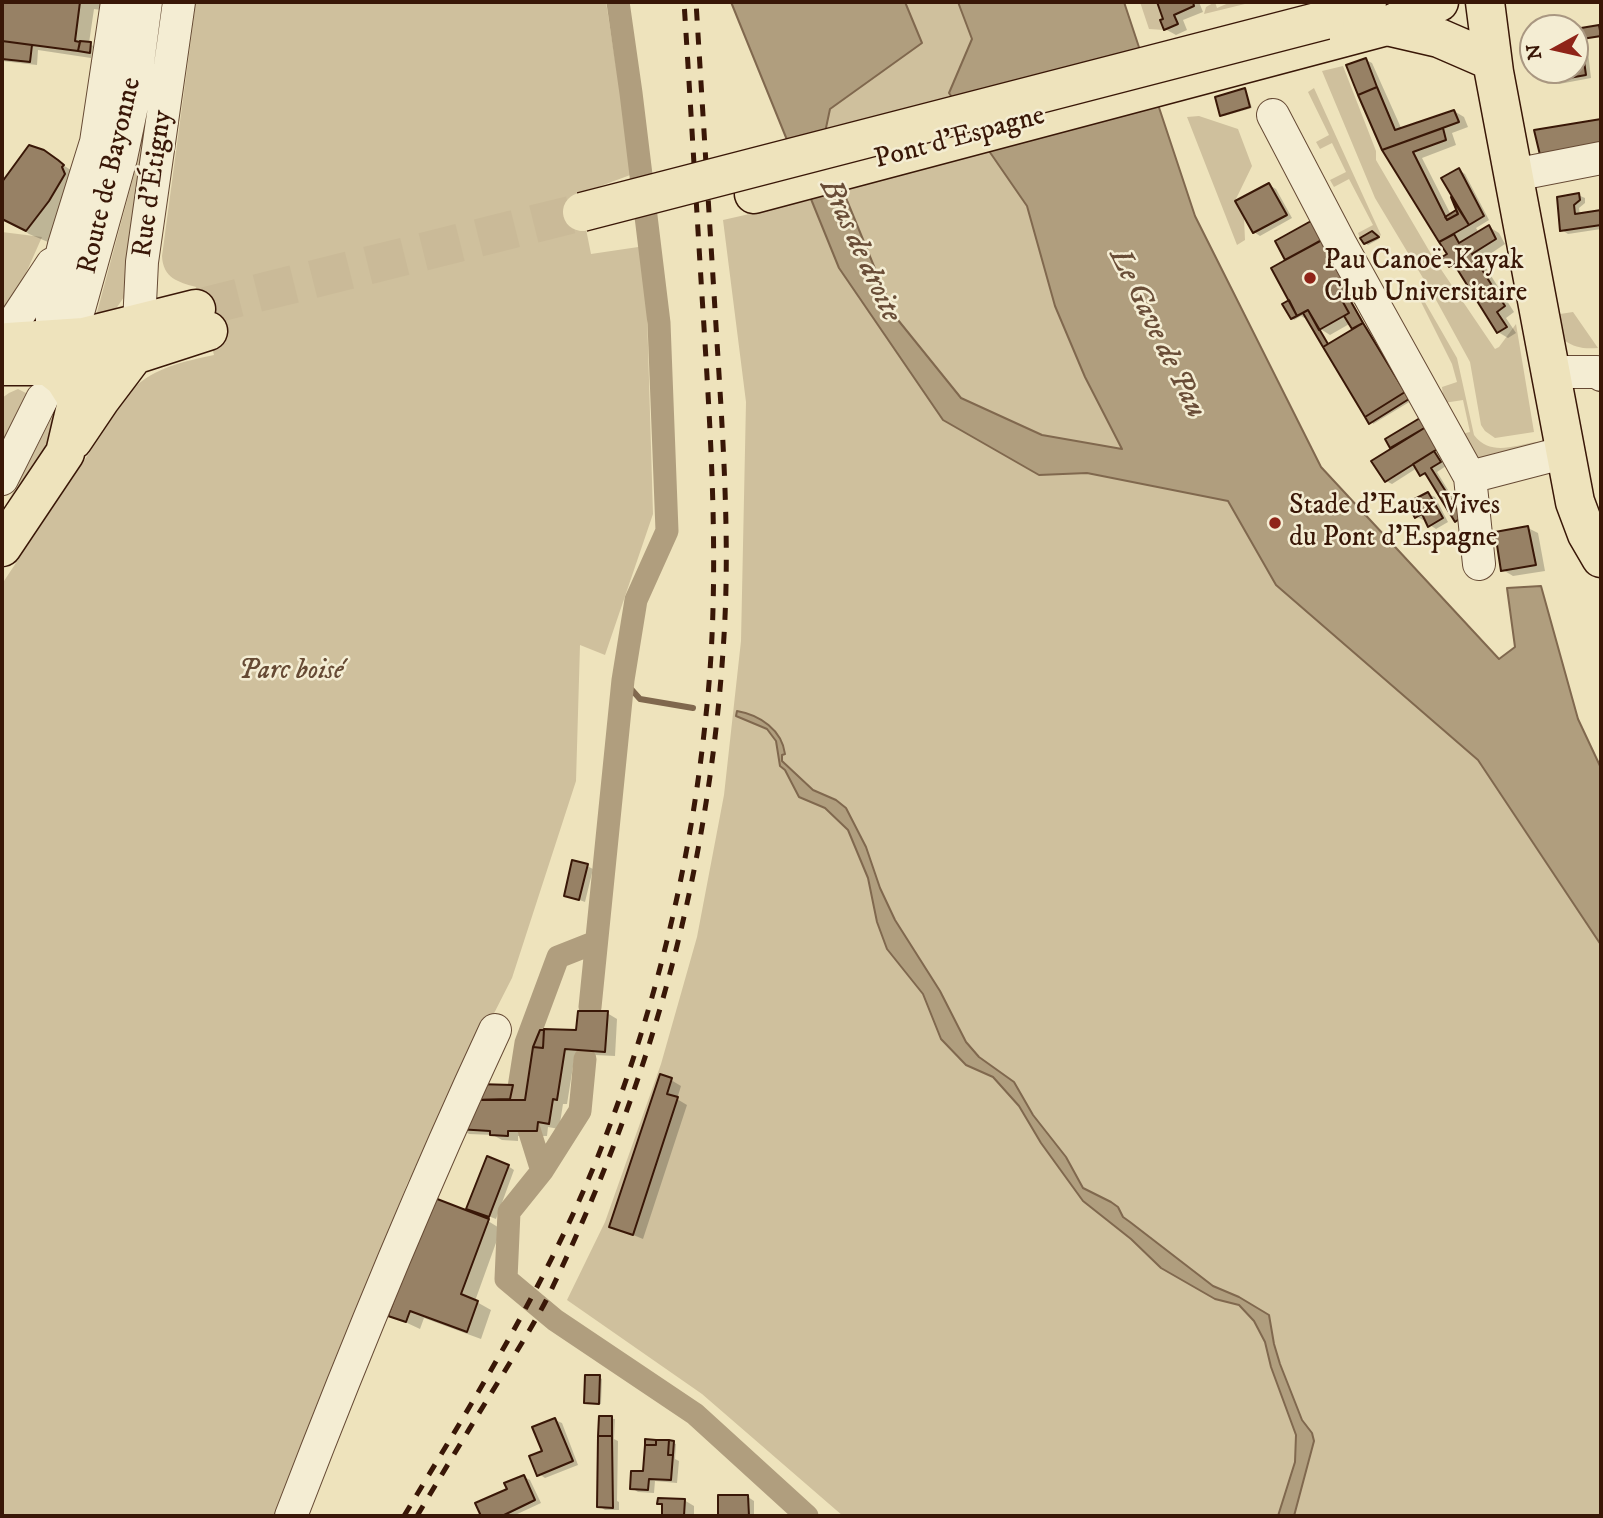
<!DOCTYPE html>
<html>
<head>
<meta charset="utf-8">
<style>
	body { margin:0 }
	#map { position:relative; width:1603px; height:1518px; overflow:hidden; background:#eee3bc; font-family:"IM FELL DW Pica",serif }
	canvas { display:block }
	.frame { position:absolute; inset:0; border:4px solid #391707; pointer-events:none }
	.north { position:absolute; left:1519px; top:14px; width:70px; height:70px; box-sizing:border-box; background:#f4edd3; border:2px solid #a99781; border-radius:50%; rotate:262deg; font-size:19px; font-weight:700; line-height:28px; text-align:center; color:#391707 }
	.north::after { content:''; display:block; margin:auto; width:24px; height:32px; background:#8f2418; clip-path:polygon(50% 0,100% 100%,50% 72%,0 100%) }
</style>
</head>
<body>
<div id="map">
<canvas width="1603" height="1518"></canvas>
<div class="frame"></div>
<div class="north">N</div>
</div>
<script>
const g = document.querySelector('canvas').getContext('2d');
g.lineJoin = 'round';
function paint(path, color) { g.fillStyle = color; g.fill(path, 'evenodd'); }
function strokePath(path, color, width, dash) { g.strokeStyle = color; g.lineWidth = width; g.lineCap = dash ? 'butt' : 'round'; g.setLineDash(dash || []); g.stroke(path); }
function write(font, color, halo, rows, align = 'center') {
  g.font = font + ' "IM FELL DW Pica",serif'; g.lineWidth = 5; g.setLineDash([]); g.textBaseline = 'middle'; g.strokeStyle = halo; g.fillStyle = color; for (const [text, x, y, turn = 0] of rows) {
    g.save(); g.translate(x, y); g.rotate((+turn || 0) * Math.PI / 180); g.textAlign = isNaN(turn) ? turn : align; if (halo) g.strokeText(text, 0, 0); g.fillText(text, 0, 0); g.restore();
  }
}
paint(new Path2D(`
	M196 2H606L633 174 579 194 591 254 645 246 653 514 605 655 580 645 576 781 512 978 407 1184 279 1516H2V584L131 390C156 367 182 362 214 355L196 287C178 282 163 278 162 256Z
	M905 2H958L972 39 949 93 1027 206 1055 306 1085 377 1123 450 1042 435 961 398 894 315 823 142 830 109 922 43Z
	M1140 2H1157L1163 19 1160 21 1164 30 1149 29Z
	M1215 2 1217 8 1231 2H1253L1204 14 1206 7Z
	M159 24 161 33 124 297 113 313 96 316 139 156Z
	M1343 66 1376 151V160L1434 259 1495 349 1499 347 1516 324 1534 432 1495 438 1485 431 1481 425 1470 362 1435 298 1375 198 1322 71Z
	M1314 88 1381 235 1379 237 1360 238 1358 233 1373 225 1349 179 1334 187 1330 180 1346 172 1332 143 1320 149 1316 142 1329 135 1308 92Z
	M1199 116 1238 129 1252 166 1235 201 1244 218 1245 240 1237 245 1187 117Z
	M811 200 839 268 943 420 1039 475 1087 473 1228 501 1276 585 1478 760 1601 945V1516H843L702 1394 567 1300 605 1222 661 1064 697 937 724 795 741 641 746 402 723 220Z
	M2 232 42 237 22 282 2 313Z
	M1415 285 1457 358 1474 435C1490 456 1513 446 1536 442L1538 451 1474 461 1457 435 1470 432 1463 400 1444 403 1442 387 1457 382 1452 364 1413 286Z
	M1573 312 1598 348C1584 349 1575 348 1564 340L1560 314Z
	M18 389 30 395 2 445V398L9 393Z
	M59 404 65 419 2 513Z`), '#cfc09d');
const water = new Path2D(`
	M731 2H905L922 43 830 109 823 142 894 315 961 398 1042 435 1122 449 1085 377 1055 306 1027 206 949 93 972 39 958 2H1124L1195 216 1321 467 1499 659 1515 647 1507 588 1541 586 1578 719 1601 768V945L1478 760 1276 585 1228 501 1087 473 1039 475 943 420 839 268Z
	M737 711C760 715 782 730 785 754L782 755V761L813 790 836 800 846 808 866 847 880 888 895 920 940 991 966 1042 979 1057 1014 1082 1033 1115 1066 1157 1083 1188 1111 1202 1118 1207 1123 1217 1130 1222 1213 1286 1239 1297 1269 1315 1274 1344 1280 1364 1302 1420 1312 1433 1314 1441 1294 1516H1278L1295 1462 1296 1435 1271 1367 1265 1342 1254 1321 1239 1305 1215 1299 1161 1268 1131 1239 1083 1201 1041 1143 1019 1106 993 1077 966 1065 941 1039 923 994 887 949 877 922 868 878 848 830 825 808 799 797 785 770 780 766 776 741 767 729 736 716Z`);
paint(water, '#b09e7e');
strokePath(water, '#80684e', 2);
paint(new Path2D(`
	M2 2H110L109 11 94 9 89 43 93 46 91 58 38 50 37 65 2 61Z
	M1158 2H1199L1203 12 1183 20 1187 30 1176 35 1165 29V20Z
	M1598 26 1601 28V37L1584 38Z
	M1581 48 1588 52 1591 78 1559 84 1553 80 1552 70H1575V50Z
	M1366 60 1372 63 1402 130 1454 111 1464 117 1468 127 1452 133 1456 145 1422 158 1451 215 1458 211 1455 205 1457 204 1459 170 1465 174 1489 220 1476 228 1479 233 1489 227 1499 233 1505 244 1481 260 1514 312 1506 318 1516 333 1508 338 1498 332 1461 273 1450 266 1449 255 1384 149Z
	M1245 90 1247 92 1252 108 1224 116 1222 114Z
	M43 152 83 178 70 212 48 242 29 234 2 216V186L6 179Z
	M1269 185 1276 189 1292 218 1260 236 1254 232Z
	M1578 195 1585 198V203L1579 208 1580 215 1601 212V229L1568 234 1562 230Z
	M1311 223 1359 295 1350 299 1366 326 1373 330 1411 401 1373 424 1309 321 1301 316 1294 320 1292 318 1289 260 1286 259ZM1351 323 1355 329 1329 346 1319 328 1330 335Z
	M1372 233 1379 239 1368 245 1365 243Z
	M1420 420 1444 452 1439 455 1446 466 1437 472 1467 521 1463 524 1456 520 1429 477 1421 474 1417 468 1392 484 1386 481 1394 449 1387 440Z
	M1428 494 1435 497 1448 522 1436 529 1430 525 1426 518 1423 520 1416 516Z
	M1528 528 1538 533 1545 571 1513 576 1503 570Z
	M587 866 593 869 585 902 566 895Z
	M607 1013 617 1019 615 1056 575 1054 567 1104H563L559 1129 548 1127 547 1136H518V1141L502 1140 493 1135 469 1134 459 1128 478 1086 513 1087 519 1090 516 1102H526L535 1047 578 1032Z
	M671 1080 681 1086 677 1099 687 1105 643 1239 611 1226Z
	M508 1166 514 1170 496 1219 475 1211Z
	M488 1221 501 1229 475 1301 491 1310 481 1339 424 1318 420 1329 390 1315Z
	M599 1377 602 1379 601 1404H589L586 1402Z
	M600 1418 615 1419 614 1439 618 1441 617 1501 619 1502V1510H605L599 1506Z
	M555 1420 562 1423 578 1465 545 1478 539 1474Z
	M673 1443 676 1444 675 1459 679 1461 677 1483 655 1481 654 1493 638 1492 632 1488Z
	M524 1477 530 1480 541 1503 513 1516H483L478 1504 509 1489Z
	M720 1497H748L754 1501V1516H720Z
	M684 1500 694 1506V1516H663V1505L659 1503Z`), '#0003');
strokePath(new Path2D(`
	M623 680 640 699 693 708`), '#80684e', 6);
strokePath(new Path2D(`
	M590 1007 623 680 636 600 667 531 659 323 631 93 618 2
	M585 1059 580 1111 542 1171 509 1212 506 1279 555 1320 695 1414 807 1516
	M542 1171 518 1094 526 1043 558 957 596 942`), '#b09e7e', 23);
const building = new Path2D(`
	M2 2H80L75 41 80 42 78 51 2 41Z
	M1157 2H1193L1194 6 1174 15 1178 24 1164 30 1160 20 1163 19Z
	M1599 25 1601 36 1582 39 1581 28Z
	M2 41 32 45 30 62 2 59Z
	M80 41 91 42 90 53 78 51Z
	M1582 47 1586 75 1552 81 1550 70H1575V48Z
	M1366 58 1377 87 1358 95 1346 65Z
	M1377 87 1395 130 1454 110 1459 122 1382 150 1358 95Z
	M1245 88 1250 107 1220 116 1215 97Z
	M1601 119V145L1540 155 1534 130Z
	M1443 128 1446 140 1413 152 1447 220 1458 214 1451 197 1469 225 1439 242 1382 150Z
	M29 145 44 150 58 160 64 165 62 167 65 174 49 201 26 231 2 219V182Z
	M1459 168 1484 216 1469 225 1441 178Z
	M1269 183 1287 215 1253 233 1235 201Z
	M1579 193 1580 200 1574 205 1575 214 1601 210V225L1560 231 1557 197Z
	M1456 210 1458 214 1447 220 1445 217Z
	M1311 221 1322 240 1285 260 1275 241Z
	M1489 225 1496 239 1472 254 1505 306 1497 312 1507 327 1497 333 1454 264 1449 267 1442 257 1447 254 1439 242 1454 234 1459 243Z
	M1372 231 1379 237 1364 244 1360 238Z
	M1323 239 1350 289 1339 295 1349 313 1319 330 1308 310 1297 316 1271 268Z
	M1345 291 1363 323 1352 329 1344 316 1349 313 1339 295Z
	M1289 300 1297 316 1291 319 1282 304Z
	M1308 310 1328 344 1323 347 1303 313Z
	M1363 323 1405 392 1365 417 1323 347Z
	M1405 392 1409 399 1369 424 1365 417Z
	M1420 418 1426 427 1390 448 1385 439Z
	M1426 427 1439 448 1385 482 1371 461Z
	M1434 451 1441 462 1431 468 1462 517 1455 522 1425 473 1420 476 1413 464Z
	M1428 492 1443 518 1428 527 1422 514 1415 518 1407 503Z
	M1528 526 1536 565 1501 571 1495 532Z
	M572 860 588 864 579 900 564 896Z
	M578 1011H608L605 1052 565 1049 557 1100 553 1099 549 1124 538 1122 537 1131H508V1136L490 1135V1131L457 1129 470 1100H525L533 1047 543 1048 544 1029 576 1030Z
	M540 1030H544L543 1048 533 1047Z
	M660 1074 672 1078 667 1094 678 1097 633 1235 609 1227Z
	M476 1084 513 1085 510 1099 470 1100Z
	M487 1156 509 1165 489 1217 466 1209Z
	M432 1197 489 1219 461 1294 478 1301 467 1332 410 1311 406 1322 388 1316Z
	M585 1375H600L599 1404 584 1403Z
	M599 1416H612V1436H598Z
	M555 1418 573 1461 537 1476 529 1456 542 1451 532 1427Z
	M598 1436H612L613 1508 597 1507Z
	M645 1439 656 1440V1445H645Z
	M656 1440H669L668 1455H673L671 1480 649 1479 648 1490 630 1489 631 1471H643L645 1445H656Z
	M669 1440 674 1441 673 1455H668Z
	M524 1475 535 1500 502 1516H481L475 1503 507 1489 504 1483Z
	M718 1495H748L749 1516H718Z
	M658 1498 685 1499 684 1516H662V1504H657Z`);
paint(building, '#978165');
strokePath(building, '#391707', 2);
strokePath(new Path2D(`
	M202 307 582 212`), '#caba98', 38, [38, 19]);
const minor = new Path2D(`
	M1273 115 1340 243 1470 477 1566 452
	M1514 175 1601 158
	M79 309 121 158 133 101 146 2
	M139 324 142 262 179 2
	M2 340 52 264
	M52 340V294L64 245 96 142 117 2
	M1551 372H1597L1601 375
	M1470 477 1479 564
	M2 479 42 399
	M291 1516C354 1352 421 1189 495 1030`);
const major = new Path2D(`
	M1485 2 1494 72 1575 502 1587 534 1601 558
	M1325 20 1367 2
	M1387 26 1439 38 1492 61
	M754 194 1387 26 1439 2
	M8 342 84 337 196 309
	M2 366H80L134 355 208 331
	M73 440 100 400 134 355 137 345
	M2 547 65 453 76 406V397L64 378 50 367`);
strokePath(minor, '#664a34', 34);
strokePath(major, '#391707', 41);
strokePath(minor, '#f4edd3', 32);
strokePath(major, '#eee3bc', 38);
strokePath(new Path2D(`
	M404 1516C476 1396 551 1277 602 1146 656 1007 691 863 706 715 720 586 712 456 704 327 697 218 691 110 684 2
	M417 1516C445 1469 474 1421 503 1374 521 1344 540 1315 554 1284 654 1074 710 868 724 636 730 540 723 439 717 342 710 229 703 115 696 2`), '#391707', 5, [12, 12]);
const majorBridge = new Path2D(`
	M582 212 1325 20`);
strokePath(majorBridge, '#391707', 41, []);
strokePath(majorBridge, '#eee3bc', 38);
for (const [x, y, r, color] of [
	[1310,278,7,"#8f2418"],
	[1275,523,7,"#8f2418"]
]) { const dot = new Path2D(); dot.arc(x, y, r, 0, 2 * Math.PI); g.fillStyle = color; g.fill(dot); strokePath(dot, '#f4edd3', 2.5); }
write('28px', '#391707', '#f4edd3', [
	["Pont d'Espagne",960,139,-15],
	["Route de Bayonne",111,176,-77],
	["Rue d'Étigny",154,184,-82]
]);
write('28px', '#391707', '#f4edd3', [
	["Pau Canoë-Kayak",1324,262],
	["Club Universitaire",1324,294],
	["Stade d'Eaux Vives",1289,507],
	["du Pont d'Espagne",1289,539]
], 'left');
write('italic 28px', '#664a34', '#f4edd3', [
	["Parc boisé",291,672]
]);
write('italic 30px', '#694d37', '#f4edd3', [
	["Bras de droite",859,251,65],
	["Le Gave de Pau",1156,334,64]
]);
</script>
</body>
</html>
